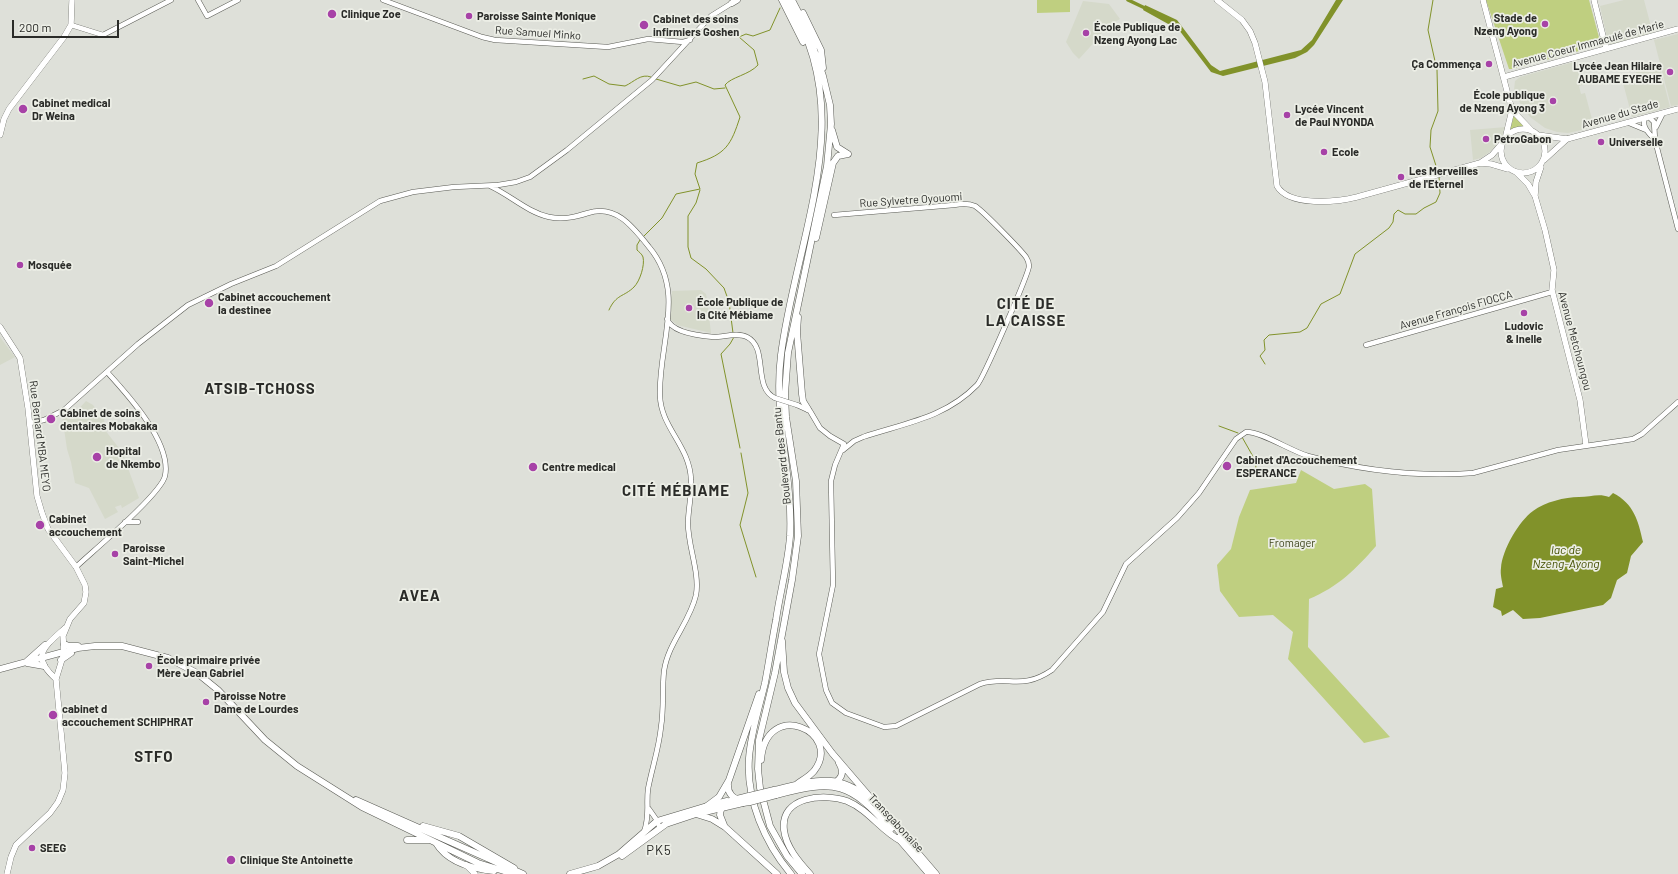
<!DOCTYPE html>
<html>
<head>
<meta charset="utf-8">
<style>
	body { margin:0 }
	#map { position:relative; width:1678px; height:874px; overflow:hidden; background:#dee0d9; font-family:Barlow,sans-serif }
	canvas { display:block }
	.scale { position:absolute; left:12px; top:20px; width:107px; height:18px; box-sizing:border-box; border:2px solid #2a2b28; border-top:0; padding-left:5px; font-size:12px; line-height:14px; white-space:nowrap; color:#2a2b28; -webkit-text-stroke:3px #eceee6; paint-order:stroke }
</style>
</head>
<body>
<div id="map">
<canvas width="1678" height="874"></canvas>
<div class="scale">200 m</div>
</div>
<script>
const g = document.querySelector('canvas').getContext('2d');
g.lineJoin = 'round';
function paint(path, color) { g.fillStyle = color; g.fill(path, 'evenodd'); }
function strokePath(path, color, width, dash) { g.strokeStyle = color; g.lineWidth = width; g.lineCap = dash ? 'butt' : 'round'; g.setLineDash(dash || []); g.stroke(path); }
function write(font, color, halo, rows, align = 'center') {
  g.font = font + ' Barlow,sans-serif'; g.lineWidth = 3.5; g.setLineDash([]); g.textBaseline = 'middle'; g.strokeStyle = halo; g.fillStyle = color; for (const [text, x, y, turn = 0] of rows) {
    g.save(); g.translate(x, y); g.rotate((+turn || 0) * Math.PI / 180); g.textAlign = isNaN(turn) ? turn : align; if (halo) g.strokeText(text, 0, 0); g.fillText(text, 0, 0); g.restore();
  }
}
paint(new Path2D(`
	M1624 0H1644L1653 34 1613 45 1608 42 1600 6Z
	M1083 1 1109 4 1120 19 1103 29 1100 36 1079 59 1073 53 1066 42Z
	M1678 34V105L1671 106 1654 40Z
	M1577 61 1583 85 1579 86 1581 94 1585 93 1592 119 1585 121 1586 129 1568 133 1557 132 1545 128 1530 117 1522 107 1514 90 1515 81 1520 77Z
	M1659 64 1670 107 1632 117 1623 83 1638 80 1635 70 1650 65Z
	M1506 127 1501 139 1491 151 1481 158 1473 160 1470 130Z
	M701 290 706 294 707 299 711 333 677 325 669 318 672 291Z
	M0 337 15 357 0 365Z
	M86 401 93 405 104 419 105 430 122 452 139 498 122 508 121 505 115 507 118 512 105 519 89 488 75 483 71 462 67 449 62 415 68 412 72 416Z`), '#d5d9ca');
paint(new Path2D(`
	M1037 0H1070V12L1037 13Z
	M1486 0H1589L1600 41 1594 47 1512 69H1509Z
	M1514 115 1525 128 1512 132 1510 130Z
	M1301 470 1334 489 1365 484 1372 489 1376 546C1356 569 1338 587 1309 599L1308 647 1390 737 1364 743 1288 659 1293 632 1273 615 1239 617 1220 591 1217 565 1231 549 1239 517 1250 490 1296 483Z`), '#bfcf80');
paint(new Path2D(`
	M1336 0H1343L1314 45 1307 52 1295 58 1223 76 1211 72 1179 30 1143 10 1145 5 1177 20 1211 65 1220 71 1301 50 1312 40Z
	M1613 493C1634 504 1638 520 1643 542L1631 556 1627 573 1617 580 1611 598 1603 605 1540 618 1523 619 1513 610 1502 616 1501 611 1493 607 1496 589 1503 587C1502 581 1500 574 1501 568 1502 550 1519 521 1533 511 1545 502 1565 497 1579 497 1590 497 1599 493 1609 497Z`), '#81922a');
strokePath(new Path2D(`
	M1433 0 1428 30 1437 70 1438 111 1431 130 1430 147 1438 172
	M583 79 594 76 609 84 625 86C634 82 641 73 651 77
	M656 79 680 86 696 82 714 89 725 88
	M700 190 696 203 688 216V247L691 258 706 269 724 288 729 302 733 333
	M644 236 662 218 676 194 700 189 695 174 697 163C726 154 731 145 740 117L725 85C731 77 749 75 758 65L754 50 739 37 746 34 753 36 770 30 780 8
	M609 310C616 294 624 297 634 287 640 281 645 265 643 257 642 254 639 252 637 250V245L640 240
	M734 337 730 344 721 354 740 448
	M1265 364 1260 356 1265 350 1264 340 1269 335 1300 332 1307 328 1321 304 1340 294 1355 254 1389 228 1393 222 1394 214 1398 210 1405 214H1416L1424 208 1436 202 1440 193 1439 177
	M1219 426 1238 433
	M1242 437 1255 460 1256 468
	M741 453 748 493 740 525 756 577`), '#81922a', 1);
strokePath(new Path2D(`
	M1128 0 1147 9`), '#81922a', 3.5);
const tertiary = new Path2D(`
	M198 0 207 16 238 0
	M383 0 482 37 495 40 608 47 648 39 683 42 690 40
	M71 25 103 35 171 0
	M1649 117 1654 122 1655 140 1678 229
	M1645 118C1641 127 1650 134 1655 140
	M1629 123 1646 130
	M1656 127 1663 113
	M490 186C510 195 527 212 549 217 563 220 575 217 588 213 616 204 633 227 649 247 687 292 658 344 660 396 661 428 690 446 691 480 692 495 688 509 688 524 688 546 700 573 696 595 690 622 668 643 664 671 662 690 664 708 661 727 659 748 652 768 648 789 646 805 650 815 644 832
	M834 215 954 205C960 204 968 203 975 206 982 210 1020 249 1026 257 1028 260 1029 263 1029 266 1029 273 983 379 977 385 945 418 905 423 863 437L854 441 843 450
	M667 319C672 333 701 336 714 337 724 337 738 332 747 337 769 348 752 387 775 398
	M1366 345 1552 292
	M797 405 810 411 820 428 830 436 844 444 835 465 831 481 833 585 819 654 826 690 832 703 846 713 884 727 896 726 980 684C1009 675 1021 691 1052 670L1103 612 1126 564 1177 518 1199 493 1236 439 1246 432C1260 431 1291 451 1308 456 1360 470 1419 477 1473 473L1558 450 1633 439 1642 434 1678 402
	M30 423 44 420 64 410 138 344 188 305 231 284 276 266 380 201 413 192 454 187 498 185 516 182 530 177 567 150 652 80 711 16 732 3
	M125 522H138
	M76 567C93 551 161 494 165 476 172 443 128 395 107 372
	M649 809 656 819 660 828`);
const secondary = new Path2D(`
	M1217 0 1242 20 1250 31 1255 43 1265 82 1277 186C1289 207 1337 202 1357 197L1480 163 1492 155 1504 141
	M1483 0 1512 110 1505 139
	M1594 0 1606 48
	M1504 77 1678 29
	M1512 110 1531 130
	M1501 151a22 22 0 1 1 44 0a22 22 0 1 1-44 0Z
	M0 135 4 119 9 109 64 37 71 25 72 0
	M1538 135 1567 139 1678 109
	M1544 160 1567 139
	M1480 163 1491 164 1508 169
	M1516 172 1528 184 1535 196 1545 230 1554 270 1552 290 1580 400 1586 445
	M1535 196 1536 182 1541 167
	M0 327 20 358 28 408 37 496 42 513 48 529 76 567 85 585 86 592 84 603 70 619 63 636 64 653 56 679 65 773 63 790 58 802 50 813 16 845 11 857 7 874
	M56 679C30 656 44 647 65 628
	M466 865 475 874`);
const primary = new Path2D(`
	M64 644 69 646H78
	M61 660 71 653
	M26 662 45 645
	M27 663 44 666
	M0 669 78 648 95 646H122L168 658 197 673 218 690 265 740 297 766 362 807 478 863 514 874
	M356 800 523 874
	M707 806 727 801
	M696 814 743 803
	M423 826 459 836 514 868
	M407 840H428
	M436 843C448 863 473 869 494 871`);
const trunk = new Path2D(`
	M782 0 803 42
	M787 0C861 113 796 236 781 355 773 416 793 475 790 536 788 564 780 592 776 620 772 641 769 662 765 683 759 708 751 732 749 758 746 800 765 843 791 874
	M792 0 807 29 823 76 830 105 831 124 827 166 788 353 785 394 786 417 796 481 798 536 792 580 775 673 759 740 758 769 760 788 770 826 787 856 802 874
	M732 3 737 0
	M803 13 821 50 823 68
	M832 130 837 147 848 154
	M816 238 833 163 838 156 848 154
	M798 317 797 332 802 394 803 401 808 409
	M782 641 784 672 788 688 795 703 832 753 936 874
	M761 760C766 697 844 732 814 771 809 777 802 780 797 784
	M728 783C727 795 734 798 743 803L750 802
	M834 783C843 778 844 771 839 763
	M774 790C812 781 838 771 870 800
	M776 795C836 779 849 782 891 829
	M724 825 720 815C721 799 737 799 749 796
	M898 838 929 874
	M622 856 666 824 696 814 712 819 725 827 777 874
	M570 874 598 866 619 854 657 821 707 806 719 797 729 780 759 694
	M810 874C799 862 786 847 784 830 780 796 824 793 847 801 869 810 881 831 901 841`);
strokePath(tertiary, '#595a54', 5.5);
strokePath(secondary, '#595a54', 6);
strokePath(primary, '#595a54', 7);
strokePath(trunk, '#595a54', 7);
strokePath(tertiary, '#fff', 4.5);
strokePath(secondary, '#fff', 5.5);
strokePath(primary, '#fff', 6);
strokePath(trunk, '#fff', 6);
const tertiaryBridge = new Path2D(`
	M775 398 797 405`);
const trunkBridge = new Path2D(`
	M749 796 774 790
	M750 802 776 795`);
strokePath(tertiaryBridge, '#595a54', 5.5, []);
strokePath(trunkBridge, '#595a54', 7, []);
strokePath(tertiaryBridge, '#fff', 4.5);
strokePath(trunkBridge, '#fff', 6);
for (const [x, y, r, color] of [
	[332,14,5,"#a742a7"],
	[469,16,4,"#a742a7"],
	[1545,24,4,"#a742a7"],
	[644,25,5,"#a742a7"],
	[1086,33,4,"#a742a7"],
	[1489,64,4,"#a742a7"],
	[1670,72,4,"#a742a7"],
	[1553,101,4,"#a742a7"],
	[23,109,5,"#a742a7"],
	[1287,115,4,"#a742a7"],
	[1486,139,4,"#a742a7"],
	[1601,142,4,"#a742a7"],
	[1324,152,4,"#a742a7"],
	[1401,177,4,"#a742a7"],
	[20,265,4,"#a742a7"],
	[209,303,5,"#a742a7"],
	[689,308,4,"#a742a7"],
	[1524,313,4,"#a742a7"],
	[51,419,5,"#a742a7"],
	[97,457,5,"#a742a7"],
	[1227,466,5,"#a742a7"],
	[533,467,5,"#a742a7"],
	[40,525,5,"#a742a7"],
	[115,554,4,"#a742a7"],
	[149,666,4,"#a742a7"],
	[206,702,4,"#a742a7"],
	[53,715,5,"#a742a7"],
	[32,848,4,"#a742a7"],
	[231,860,5,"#a742a7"]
]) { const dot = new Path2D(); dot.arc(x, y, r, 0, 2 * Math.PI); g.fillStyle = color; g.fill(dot); strokePath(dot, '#eceee6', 1.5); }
write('bold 11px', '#2a2b28', '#eceee6', [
	["Clinique Zoe",341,14],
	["Paroisse Sainte Monique",477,16],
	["Stade de",1537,18,"right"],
	["Nzeng Ayong",1537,31,"right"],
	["Cabinet des soins",653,19],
	["infirmiers Goshen",653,32],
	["École Publique de",1094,27],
	["Nzeng Ayong Lac",1094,40],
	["Ça Commença",1481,64,"right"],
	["Lycée Jean Hilaire",1662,66,"right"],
	["AUBAME EYEGHE",1662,79,"right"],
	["École publique",1545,95,"right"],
	["de Nzeng Ayong 3",1545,108,"right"],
	["Cabinet medical",32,103],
	["Dr Weina",32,116],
	["Lycée Vincent",1295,109],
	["de Paul NYONDA",1295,122],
	["PetroGabon",1494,139],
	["Universelle",1609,142],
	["Ecole",1332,152],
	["Les Merveilles",1409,171],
	["de l'Eternel",1409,184],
	["Mosquée",28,265],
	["Cabinet accouchement",218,297],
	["la destinee",218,310],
	["École Publique de",697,302],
	["la Cité Mébiame",697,315],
	["Ludovic",1524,326,"center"],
	["& Inelle",1524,339,"center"],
	["Cabinet de soins",60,413],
	["dentaires Mobakaka",60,426],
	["Hopital",106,451],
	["de Nkembo",106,464],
	["Cabinet d'Accouchement",1236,460],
	["ESPERANCE",1236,473],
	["Centre medical",542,467],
	["Cabinet",49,519],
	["accouchement",49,532],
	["Paroisse",123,548],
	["Saint-Michel",123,561],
	["École primaire privée",157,660],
	["Mère Jean Gabriel",157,673],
	["Paroisse Notre",214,696],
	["Dame de Lourdes",214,709],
	["cabinet d",62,709],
	["accouchement SCHIPHRAT",62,722],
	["SEEG",40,848],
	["Clinique Ste Antoinette",240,860]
], 'left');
write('11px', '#2a2b28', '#eceee6', [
	["Rue Samuel Minko",538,33,4],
	["Avenue Coeur Immaculé de Marie",1588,44,-15],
	["Avenue du Stade",1620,114,-16],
	["Rue Sylvetre Oyouomi",911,200,-4],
	["Avenue François FIOCCA",1456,310,-16],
	["Avenue Metchoungou",1575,341,75],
	["Rue Bernard MBA MEYO",40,436,83],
	["Boulevard des Bantu",782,456,-96],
	["Transgabonaise",896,823,47]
]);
write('11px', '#3d441b', '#eceee6', [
	["Fromager",1292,543]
]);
write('italic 12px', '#455000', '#eceee6', [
	["lac de",1566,550],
	["Nzeng-Ayong",1566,564]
]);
g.letterSpacing = '1px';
write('13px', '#2a2b28', '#eceee6', [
	["PK5",659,851]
]);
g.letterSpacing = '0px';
g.letterSpacing = '1px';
write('bold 15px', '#2a2b28', '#eceee6', [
	["CITÉ DE",1026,304],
	["LA CAISSE",1026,321],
	["ATSIB-TCHOSS",260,389],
	["CITÉ MÉBIAME",676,491],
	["AVEA",420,596],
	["STFO",154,757]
]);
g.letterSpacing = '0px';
</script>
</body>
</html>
